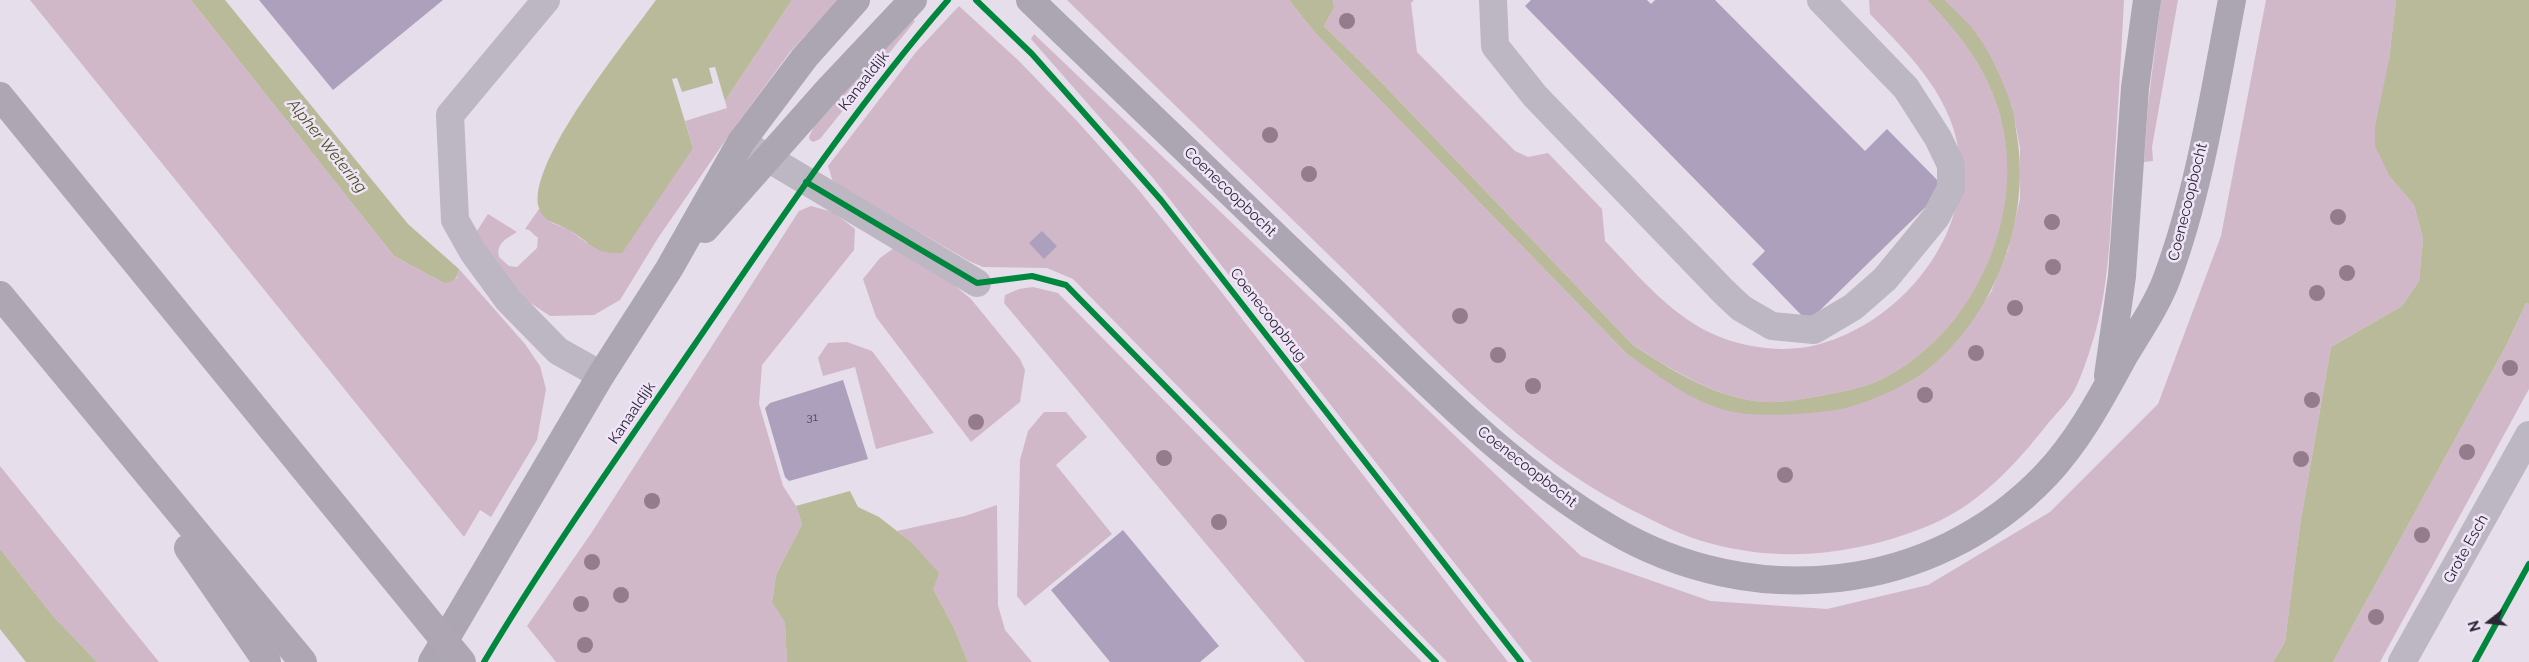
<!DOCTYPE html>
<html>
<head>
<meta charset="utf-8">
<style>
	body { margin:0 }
	#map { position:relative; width:2529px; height:662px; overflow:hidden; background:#e6deea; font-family:Raleway,sans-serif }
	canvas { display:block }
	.north { position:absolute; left:2464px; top:597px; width:50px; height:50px; -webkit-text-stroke:4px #f0e4f8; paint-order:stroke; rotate:254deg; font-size:14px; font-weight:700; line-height:20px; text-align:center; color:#2b2633 }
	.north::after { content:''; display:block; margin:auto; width:18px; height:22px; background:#2b2633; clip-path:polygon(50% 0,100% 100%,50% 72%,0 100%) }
</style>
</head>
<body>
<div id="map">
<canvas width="2529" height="662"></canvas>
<div class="north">N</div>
</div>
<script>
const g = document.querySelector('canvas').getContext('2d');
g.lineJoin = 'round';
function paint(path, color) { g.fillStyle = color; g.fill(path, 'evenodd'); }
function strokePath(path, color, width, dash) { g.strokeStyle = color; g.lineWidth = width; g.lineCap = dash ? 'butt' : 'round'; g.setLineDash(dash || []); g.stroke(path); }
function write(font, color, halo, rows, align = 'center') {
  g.font = font + ' Raleway,sans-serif'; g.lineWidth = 5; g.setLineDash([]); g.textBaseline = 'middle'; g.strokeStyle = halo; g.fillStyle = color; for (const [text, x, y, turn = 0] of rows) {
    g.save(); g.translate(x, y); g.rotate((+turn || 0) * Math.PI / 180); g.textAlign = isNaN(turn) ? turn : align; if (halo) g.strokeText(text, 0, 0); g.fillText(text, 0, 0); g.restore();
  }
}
paint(new Path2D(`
	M30 0H191L394 256 444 283 457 278 459 269 525 344 540 366 546 389 537 440 491 517 480 510 464 537Z
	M792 0H838L790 52 734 128 658 238 620 300 594 315 550 316 514 292 475 234 488 214 517 232C506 239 496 243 499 257L509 266 517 267 537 248 538 238 529 230 525 229 539 209 552 223 568 229 587 243 693 148 685 121 727 108 725 101Z
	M1067 0H1289L1316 34 1627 354C1667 381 1692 400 1740 413L1892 390 1932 366 1959 337 1991 292 2008 250 2020 199V148L2012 106 1978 36 1945 0H2124C2121 61 2117 123 2113 184 2110 240 2108 297 2090 350 2086 362 2081 377 2075 389 2069 401 2058 412 2049 422 2015 466 1976 508 1923 528 1854 555 1781 563 1709 543 1685 537 1662 525 1640 514 1521 456 1431 354 1338 264 1248 176 1157 88 1067 0Z
	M1333 0H1414L1411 3 1417 52 1515 151 1528 157 1548 153 1602 209 1605 241C1640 277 1672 318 1720 337 1750 349 1789 353 1820 344 1897 323 1965 244 1960 163 1956 100 1911 56 1870 14L1869 0H1927C1959 34 1984 64 1998 109 2031 210 1976 332 1882 379 1864 388 1840 392 1820 396 1802 399 1782 403 1764 402 1715 398 1673 370 1633 345L1380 81 1324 26 1334 8Z
	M2161 0H2178L2152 147 2153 161 2144 162 2148 105Z
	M2266 0H2396L2389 60 2390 177 2414 205 2423 239 2419 281 2402 306 2331 347 2300 525 2285 642 2273 662H1532L1153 178 1031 39 1034 34 1581 556 1710 601 1827 609 1928 585 2050 512 2158 404 2221 236Z
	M959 6 1019 61 1077 121 1137 188 1219 289 1508 662H1447L1073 279 1047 268 983 267 969 261 833 182 828 166 916 52Z
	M912 19 915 21 828 129 820 139 813 142 810 140 809 137 814 126Z
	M811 206 833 212 855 229 854 250 762 365 759 404 783 486 796 506 802 524 776 575 772 601 785 623 787 662H556L527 626 592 532 799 211Z
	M894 248 932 267 971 299 1020 359 1025 370 1020 402 971 442 876 317 863 279 880 258Z
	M1033 287 1058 293 1422 662H1305L1004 303 1005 295 1019 289Z
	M2526 303 2529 304V389L2380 662H2333L2506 346Z
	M847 342 872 351 934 433 876 449 855 367 823 376 818 358 828 343Z
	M1044 412H1066L1087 437 1056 465 1112 534 1025 606 1017 596 1020 460 1028 431Z
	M0 466 159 662H97L54 617 0 549Z
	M997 505 998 605 1005 630 1032 662H968L953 626 933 589 911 542 897 531 965 516Z`), '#d0b8c9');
paint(new Path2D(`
	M191 0H225L408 224 459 269C457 279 455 281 444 283L394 256Z
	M656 0H792L725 101 715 67 709 68 713 83 682 92 677 78 672 79 693 148 622 253C595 255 590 242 569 230 558 223 544 223 539 208 525 164 629 38 656 0Z
	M1289 0H1333L1334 8 1324 26 1380 81 1633 345C1673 371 1715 398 1764 402 1782 403 1802 399 1820 396 1840 392 1864 388 1882 379 1976 332 2030 210 1998 109 1984 64 1959 34 1927 0H1945C1956 12 1969 23 1978 36 1992 56 2003 82 2011 104 2014 112 2015 122 2016 130 2032 215 1998 308 1933 365 1913 383 1874 400 1849 407 1824 414 1765 417 1739 413 1696 406 1662 378 1627 354L1316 34Z
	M2396 0H2529V304L2526 303 2506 346 2333 662H2273L2285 642 2300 525 2331 347 2402 306 2419 281 2423 239 2414 205 2390 177 2375 146V127L2389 60Z
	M850 491 858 507 879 517 911 542 939 573 933 589 953 626 968 662H787L785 623 772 602 776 575 802 524 796 506Z
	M0 549 54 617 97 662H0Z`), '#b8ba9a');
paint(new Path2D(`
	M0 629 26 662H0Z`), '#e6deea');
paint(new Path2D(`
	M259 0H443L333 90Z
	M1531 0H1647L1651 4 1655 0H1715L1865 151 1887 129 1945 188 1808 322 1752 264 1765 251 1525 6Z
	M1042 231 1057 246 1044 259 1029 243Z
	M843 380 868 459 789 481 785 477 765 408 770 403Z
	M1123 530 1219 646 1200 662H1110L1051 590Z`), '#aca0bd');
strokePath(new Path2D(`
	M546 0 450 115 455 220 473 252 508 300 558 351 601 375
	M1493 0 1495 46 1535 96 1724 292 1741 308 1772 326 1814 330 1853 307 1885 279 1936 217 1951 188V165L1938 138 1906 88 1821 0
	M741 142 977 283
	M2402 662 2529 435`), '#bdb7c3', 28);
strokePath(new Path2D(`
	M1030 0C1135 101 1241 202 1346 304 1429 384 1510 469 1611 529 1751 612 1932 595 2046 475 2079 440 2101 398 2124 356 2139 331 2157 305 2167 278 2200 189 2214 93 2232 0
	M705 229 829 89 913 0
	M2108 376 2122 276 2135 88 2147 0
	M432 662 601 375 669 269 741 142 805 57 856 0`), '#aca6b2', 28);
strokePath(new Path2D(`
	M0 96 462 662
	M0 295 303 662
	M188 548 267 662`), '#aea7b3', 28);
strokePath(new Path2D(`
	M976 0 1032 54 1161 200 1521 662
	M806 182 977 283 1032 276 1066 285 1436 662
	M484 662C549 553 623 449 695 344 776 226 854 108 948 0
	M2475 662 2529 564`), '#00873e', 6);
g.fillStyle = '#947c8c';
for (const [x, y] of [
	[1347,21],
	[1270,135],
	[1309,174],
	[2338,217],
	[2052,222],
	[2053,267],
	[2347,273],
	[2317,293],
	[2015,308],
	[1460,316],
	[1976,353],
	[1498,355],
	[2510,368],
	[1533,386],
	[1925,395],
	[2312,400],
	[976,422],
	[2467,452],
	[1164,458],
	[2301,459],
	[1785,475],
	[652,501],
	[1219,522],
	[2422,535],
	[592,562],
	[621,595],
	[581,604],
	[2376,617],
	[585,645]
]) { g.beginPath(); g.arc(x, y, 8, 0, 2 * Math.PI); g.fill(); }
write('12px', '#4b4456', null, [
	["31",812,417]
]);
write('15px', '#2b2633', '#f0e4f8', [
	["Kanaaldijk",864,81,-52],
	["Coenecoopbocht",1230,192,44],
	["Coenecoopbocht",2188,202,-76],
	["Coenecoopbrug",1268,315,52],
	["Kanaaldijk",632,413,-56],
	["Coenecoopbocht",1527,467,38],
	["Grote Esch",2466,549,-61]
]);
write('italic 16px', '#4a521d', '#f0e4f8', [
	["Alpher Wetering",327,146,51]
]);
</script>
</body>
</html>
